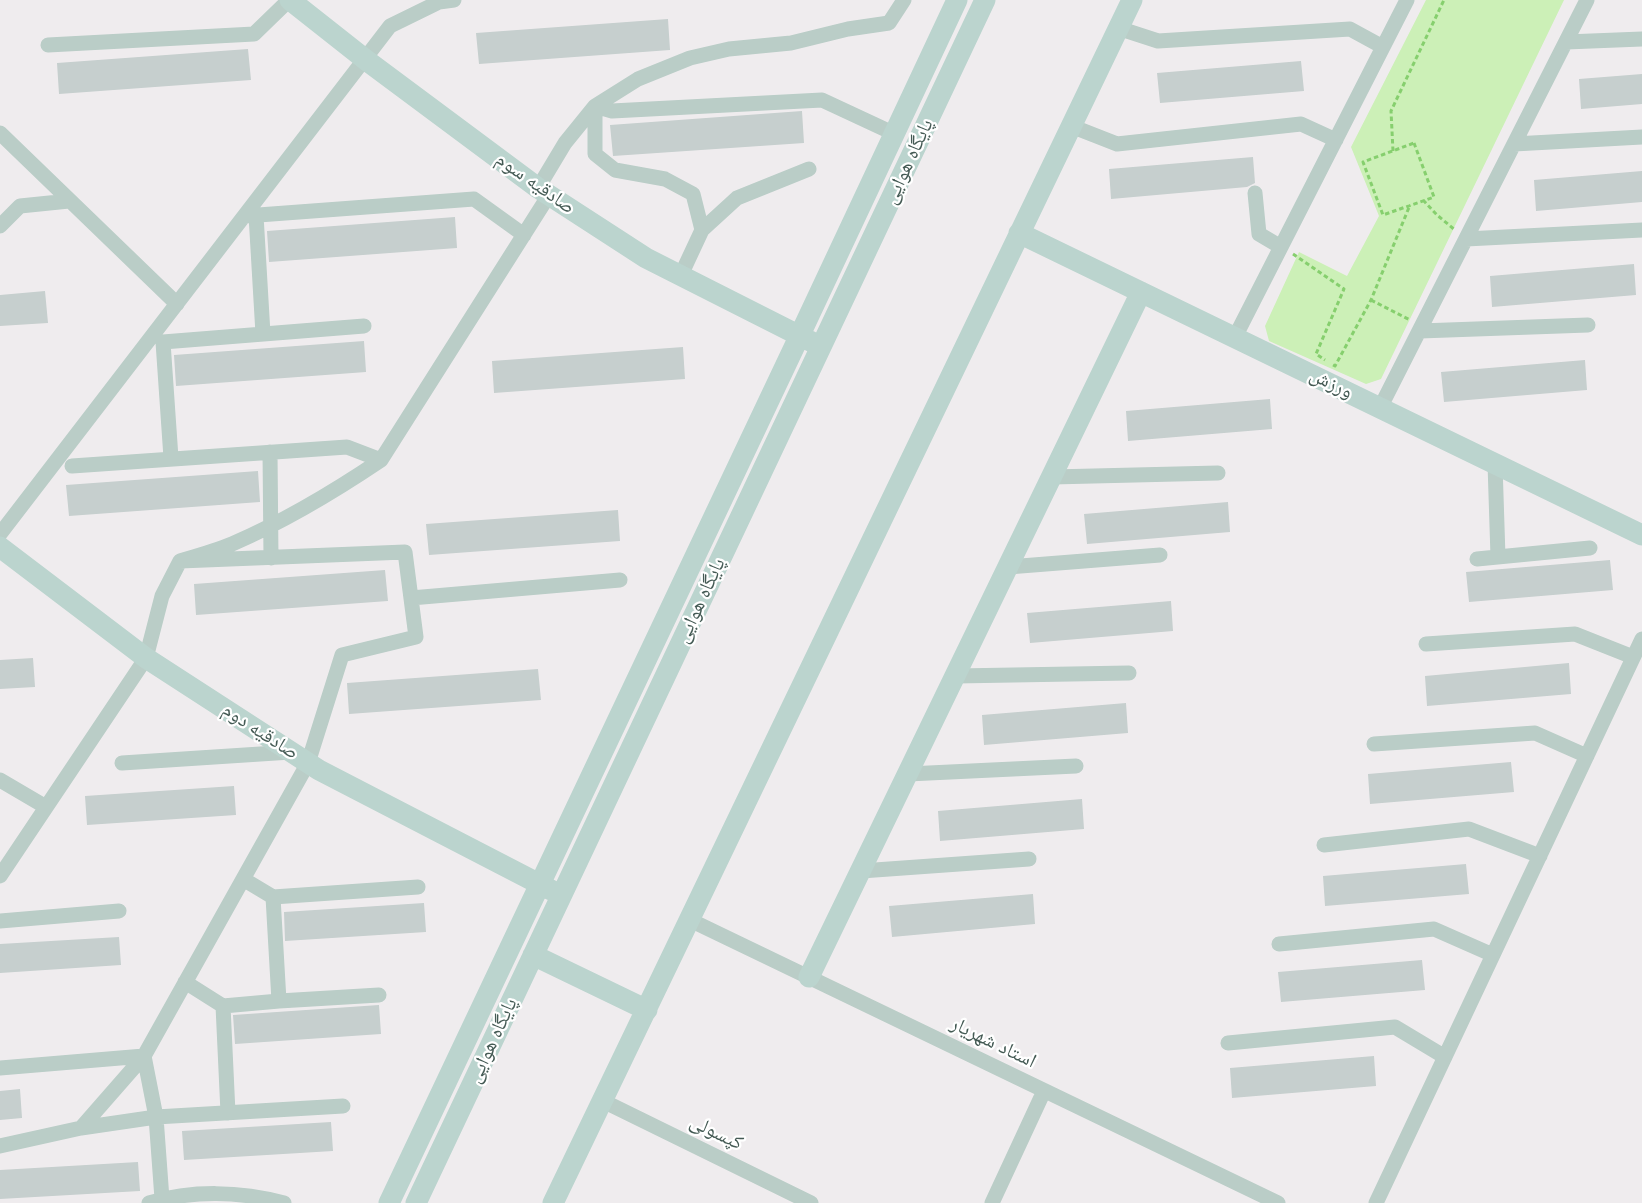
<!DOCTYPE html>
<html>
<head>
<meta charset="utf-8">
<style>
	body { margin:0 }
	canvas { display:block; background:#efecee }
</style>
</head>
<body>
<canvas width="1642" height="1203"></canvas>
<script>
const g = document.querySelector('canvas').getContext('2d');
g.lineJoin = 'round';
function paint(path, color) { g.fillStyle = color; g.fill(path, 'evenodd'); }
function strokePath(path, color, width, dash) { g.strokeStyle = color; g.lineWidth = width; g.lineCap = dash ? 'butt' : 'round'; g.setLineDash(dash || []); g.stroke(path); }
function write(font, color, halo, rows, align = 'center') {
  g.font = font + ' "DM Sans","Noto Naskh Arabic",sans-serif'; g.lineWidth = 4.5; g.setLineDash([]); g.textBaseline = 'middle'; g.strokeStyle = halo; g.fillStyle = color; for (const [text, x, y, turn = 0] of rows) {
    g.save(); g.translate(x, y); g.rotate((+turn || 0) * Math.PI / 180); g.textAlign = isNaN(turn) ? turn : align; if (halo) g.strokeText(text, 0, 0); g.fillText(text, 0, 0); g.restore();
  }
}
paint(new Path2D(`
	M1426 0H1564L1381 379 1366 384 1269 341 1265 326 1299 252 1347 276 1379 216 1351 147Z`), '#ccf0b7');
paint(new Path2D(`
	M668 19 670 50 479 64 476 33Z
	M248 49 251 80 59 94 57 63Z
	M1301 61 1304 91 1160 103 1157 73Z
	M1642 74V104L1581 109 1579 79Z
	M802 111 804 143 613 156 610 125Z
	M1253 157 1255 183 1247 187 1111 199 1109 169Z
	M1642 171V202L1536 211 1534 180Z
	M455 217 457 248 269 262 267 231Z
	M1634 264 1636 295 1492 307 1490 276Z
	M45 291 48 323 0 326V295Z
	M364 341 366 372 176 386 174 355Z
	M683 347 685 379 494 393 492 361Z
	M1585 360 1587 390 1444 402 1441 372Z
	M1270 399 1272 429 1128 441 1126 411Z
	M258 471 260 502 69 516 66 485Z
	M1228 502 1230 532 1087 544 1084 514Z
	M618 510 620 541 429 555 426 524Z
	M1610 560 1613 590 1469 602 1466 572Z
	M385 570 388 601 196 615 194 584Z
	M1171 601 1173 631 1030 643 1027 613Z
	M33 658 35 687 0 689V660Z
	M1569 663 1571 694 1427 706 1425 676Z
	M538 669 541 700 349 714 347 683Z
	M1126 703 1128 733 984 745 982 715Z
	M1511 762 1514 792 1370 804 1368 774Z
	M234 786 236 815 87 825 85 796Z
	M1082 799 1084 829 940 841 938 811Z
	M1466 864 1469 894 1325 906 1323 876Z
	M1033 894 1035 924 892 937 889 906Z
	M424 903 426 932 285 941 284 912Z
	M119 937 121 965 0 973V944Z
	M1422 960 1425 990 1281 1002 1278 972Z
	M379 1005 381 1034 235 1044 233 1015Z
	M1374 1056 1376 1086 1232 1098 1230 1068Z
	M20 1089 22 1118 0 1120V1091Z
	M331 1122 333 1151 184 1160 182 1131Z
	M138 1162 140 1191 0 1199V1170Z`), '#c6cfce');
strokePath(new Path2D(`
	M1414 143 1434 197 1383 215 1363 162Z
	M1393 151 1391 111 1444 0
	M1423 200 1437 215 1455 230
	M1293 254 1344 289 1316 354 1325 360
	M1371 300 1410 320
	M1333 365 1335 366 1371 300 1410 205`), '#86cf6e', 3, [4.5, 3]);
strokePath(new Path2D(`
	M1118 28 1158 41 1350 29 1383 47
	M1566 42 1642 39
	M48 45 254 34 289 0
	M1071 126 1117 144 1301 124 1336 140
	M0 133 177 304
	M1514 144 1642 137
	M538 188 565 143 595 106 638 79 690 58 729 49 791 43 848 29 889 23 904 0
	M1255 193 1259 234 1281 247
	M256 215 263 334
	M245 216 474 199 524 235
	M0 226 20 206 69 201
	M702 230 693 194 665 179 615 170 595 154V106L612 111 822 100 895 134
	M1466 239 1642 230
	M681 275 702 230 737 198 809 169
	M1420 331 1588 325
	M1235 337 1407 0
	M1380 408 1587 0
	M270 452 271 558
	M171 458 163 342 364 326
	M1495 464 1498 557
	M72 466 347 447 381 460
	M1052 477 1218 473
	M0 534 390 26 439 2 454 0
	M1477 559 1590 548
	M1008 567 1160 555
	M411 598 620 580
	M1426 644 1575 634 1633 657
	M956 676 1129 673
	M1374 744 1535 733 1587 756
	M122 763 291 752
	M908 774 1076 766
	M0 780 46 807
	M1324 845 1469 829 1540 856
	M861 871 1029 859
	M0 876 146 658 162 596 180 561C197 556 215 551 232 544 283 522 335 491 381 460L549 195
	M243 879 273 897 418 887
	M273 897 279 1001
	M690 920 1278 1203
	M0 921 119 911
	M1279 944 1434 929 1493 955
	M185 982 223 1006 279 1001 379 995
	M223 1006 228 1113
	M1228 1043 1395 1027 1445 1057
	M0 1068 144 1056 308 763 342 655 416 637 405 552 180 561
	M603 1101 811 1203
	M0 1146 81 1128 156 1117 144 1056 81 1128
	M162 1199 156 1117 343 1106
	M149 1203C191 1190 241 1191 284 1203
	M992 1203 1044 1091
	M1376 1203 1642 639`), '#bacdc7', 15);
strokePath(new Path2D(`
	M290 0 366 60 538 188 646 258 812 342
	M1019 233 1642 535
	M0 547 146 658 319 770 551 890
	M533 955 647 1010
	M809 977 1141 292
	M389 1203C578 801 770 402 957 0
	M416 1203 985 0
	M553 1203 1132 0`), '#bbd4ce', 21);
write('20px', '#445a54', '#fff', [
	["پایگاه هوایی",909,162,-65],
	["صادقیه سوم",535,184,35],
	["ورزش",1331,384,26],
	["پایگاه هوایی",701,601,-65],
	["صادقیه دوم",260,732,33],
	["پایگاه هوایی",493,1041,-65],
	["استاد شهریار",993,1043,26],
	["کپسولی",716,1133,26]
]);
</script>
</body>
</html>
